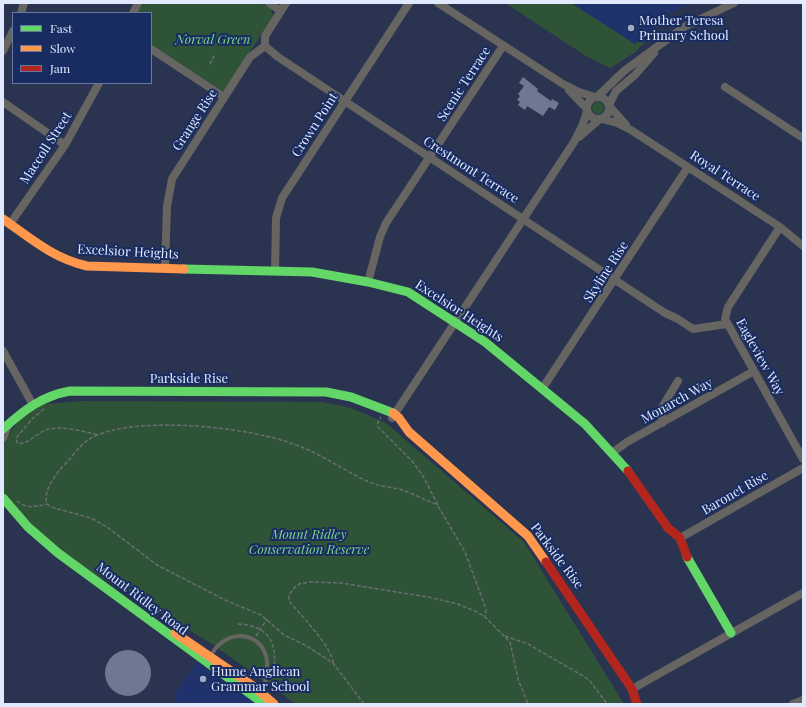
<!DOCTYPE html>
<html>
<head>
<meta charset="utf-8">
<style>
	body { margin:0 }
	#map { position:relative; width:806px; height:707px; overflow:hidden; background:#2a3451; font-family:"Playfair Display",serif }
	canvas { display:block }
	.frame { position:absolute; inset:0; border:4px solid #e0e9fd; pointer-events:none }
	.legend { position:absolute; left:12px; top:12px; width:140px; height:72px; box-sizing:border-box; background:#192c62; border:1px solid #6978a0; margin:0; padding:5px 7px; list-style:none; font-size:12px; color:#e0e9fd }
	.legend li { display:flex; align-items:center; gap:8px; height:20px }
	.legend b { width:20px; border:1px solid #6978a0 }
</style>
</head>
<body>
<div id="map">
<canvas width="806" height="707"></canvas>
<div class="frame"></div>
<ul class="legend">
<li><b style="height:5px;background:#63d668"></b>Fast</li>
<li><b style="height:5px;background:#ff974d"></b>Slow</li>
<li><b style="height:5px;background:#b3261e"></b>Jam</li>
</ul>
</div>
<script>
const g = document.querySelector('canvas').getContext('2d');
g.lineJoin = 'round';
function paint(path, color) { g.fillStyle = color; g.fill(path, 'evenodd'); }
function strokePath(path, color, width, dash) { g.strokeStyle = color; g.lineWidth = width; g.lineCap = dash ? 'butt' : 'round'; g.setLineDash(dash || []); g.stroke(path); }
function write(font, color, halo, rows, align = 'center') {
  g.font = font + ' "Playfair Display",serif'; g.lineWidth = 4; g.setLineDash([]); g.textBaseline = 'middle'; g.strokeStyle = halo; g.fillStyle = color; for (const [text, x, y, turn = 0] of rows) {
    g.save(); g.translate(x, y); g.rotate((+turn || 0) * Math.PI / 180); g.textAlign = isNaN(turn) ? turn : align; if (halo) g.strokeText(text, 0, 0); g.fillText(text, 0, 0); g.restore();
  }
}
paint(new Path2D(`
	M571 3H690L664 17 635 45Z
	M197 662 258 704H177L174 695Z`), '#1f326b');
paint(new Path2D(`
	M142 3H261L271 9 273 16 224 92 151 45V13H137Z
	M505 3H571L635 44 642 38 646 41 634 53 610 68 586 56Z
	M592 108a6 6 0 1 1 12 0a6 6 0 1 1-12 0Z
	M81 401 322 402 351 408 386 423 524 542 624 704H296L212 644 92 572 46 539 3 493V445L17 422 36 405Z`), '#2e5337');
paint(new Path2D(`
	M523 77 538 89 537 91 551 101 552 99 559 103 555 110 549 107 543 116 527 106 525 110 518 105 520 102 517 100 520 96 518 94 524 86 519 83Z
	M105 673a23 23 0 1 1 46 0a23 23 0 1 1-46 0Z`), '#6f7891');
strokePath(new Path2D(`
	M210 64 214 56
	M44 409 33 418 16 438 17 443C28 446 37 432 48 429 63 426 83 431 98 435
	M17 501C27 509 34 507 47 504
	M438 506 465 552 486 609 485 617
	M238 624C272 626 278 646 273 675
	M256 636 267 619
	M505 636 528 644 583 676 590 681 607 704
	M333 663C333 648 299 613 289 601V595L295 587 299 584 310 582 341 583 428 597 458 604 477 612 485 617 510 642 518 679 528 704
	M364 704 333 663 305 645 284 635 261 615 225 600 157 565 107 527 91 518 51 507 47 504C42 489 59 470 69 460 76 451 83 442 93 437 137 415 251 427 296 445 322 454 344 471 369 482 378 486 389 487 399 489 412 493 425 500 438 505L423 476 412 461 378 427V422L381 417`), '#6c6d70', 1.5, [4, 2]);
strokePath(new Path2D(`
	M211 656C221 633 254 627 265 653 270 665 265 682 263 693`), '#676561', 4);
strokePath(new Path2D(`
	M269 3 281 11
	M438 3 563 84 579 92 595 97
	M21 13 24 3
	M133 13 138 3
	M265 46 278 57 665 313 678 319 693 329 727 324
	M151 49 224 97
	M3 51 13 31
	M725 87 803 138
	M569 90 587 109
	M587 108a11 11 0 1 1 22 0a11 11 0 1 1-22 0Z
	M597 97 624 71 684 27 734 3
	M3 102 65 145
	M609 105 616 91 635 75 654 53
	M609 106 626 125
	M602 119 617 123 631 130 780 227 803 246
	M579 137 600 119
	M10 224 65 145 99 83
	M780 227 728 307 725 319 803 459
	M165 268 167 206 172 179 250 57 265 46V36L286 3
	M275 271 276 218 282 198 409 3
	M368 282 380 237 386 223 503 46
	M3 351 32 403
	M542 389 688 167
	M392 418 574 142 583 124 587 111
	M662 423 661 409 678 381
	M3 438 8 426
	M612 453 627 442 754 371
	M680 538 803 468
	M632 689 803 593
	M793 704 803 700`), '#676561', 8);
strokePath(new Path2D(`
	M184 269 312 272 368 282 408 292 485 342 585 424 628 471
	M3 429C24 410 42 396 70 391L326 392 351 397 393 413
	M3 498 28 527 58 553 264 704
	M687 557 731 633`), '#63d668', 9);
strokePath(new Path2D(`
	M3 219C30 238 54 259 87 266L184 269
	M393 413 399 418 409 432 528 536 546 562
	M175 633 253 686 274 704`), '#ff974d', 9);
strokePath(new Path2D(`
	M628 471 668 528 680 538 687 557
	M546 562 632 689 637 704`), '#b3261e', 9);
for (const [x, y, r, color] of [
	[631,28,4,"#a0aac1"],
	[203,679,4,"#a0aac1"]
]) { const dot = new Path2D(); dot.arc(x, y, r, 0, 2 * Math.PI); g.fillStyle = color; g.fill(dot); strokePath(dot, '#192c62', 1.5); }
write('13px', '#e0e9fd', '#192c62', [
	["Mother Teresa",639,21],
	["Primary School",639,36],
	["Hume Anglican",211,672],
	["Grammar School",211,687]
], 'left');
write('italic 13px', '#7bd784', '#192c62', [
	["Norval Green",213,40],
	["Mount Ridley",309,535],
	["Conservation Reserve",309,550]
]);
write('13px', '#e0e9fd', '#192c62', [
	["Scenic Terrace",464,84,-57],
	["Grange Rise",195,120,-57],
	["Crown Point",315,125,-57],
	["Maccoll Street",46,148,-57],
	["Crestmont Terrace",471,170,33],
	["Royal Terrace",725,176,33],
	["Excelsior Heights",128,252,3],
	["Skyline Rise",606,272,-57],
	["Excelsior Heights",459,311,33],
	["Eagleview Way",760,357,61],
	["Parkside Rise",189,379],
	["Monarch Way",677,401,-29],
	["Baronet Rise",735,493,-30],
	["Parkside Rise",557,556,53],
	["Mount Ridley Road",142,599,37]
]);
</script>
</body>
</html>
